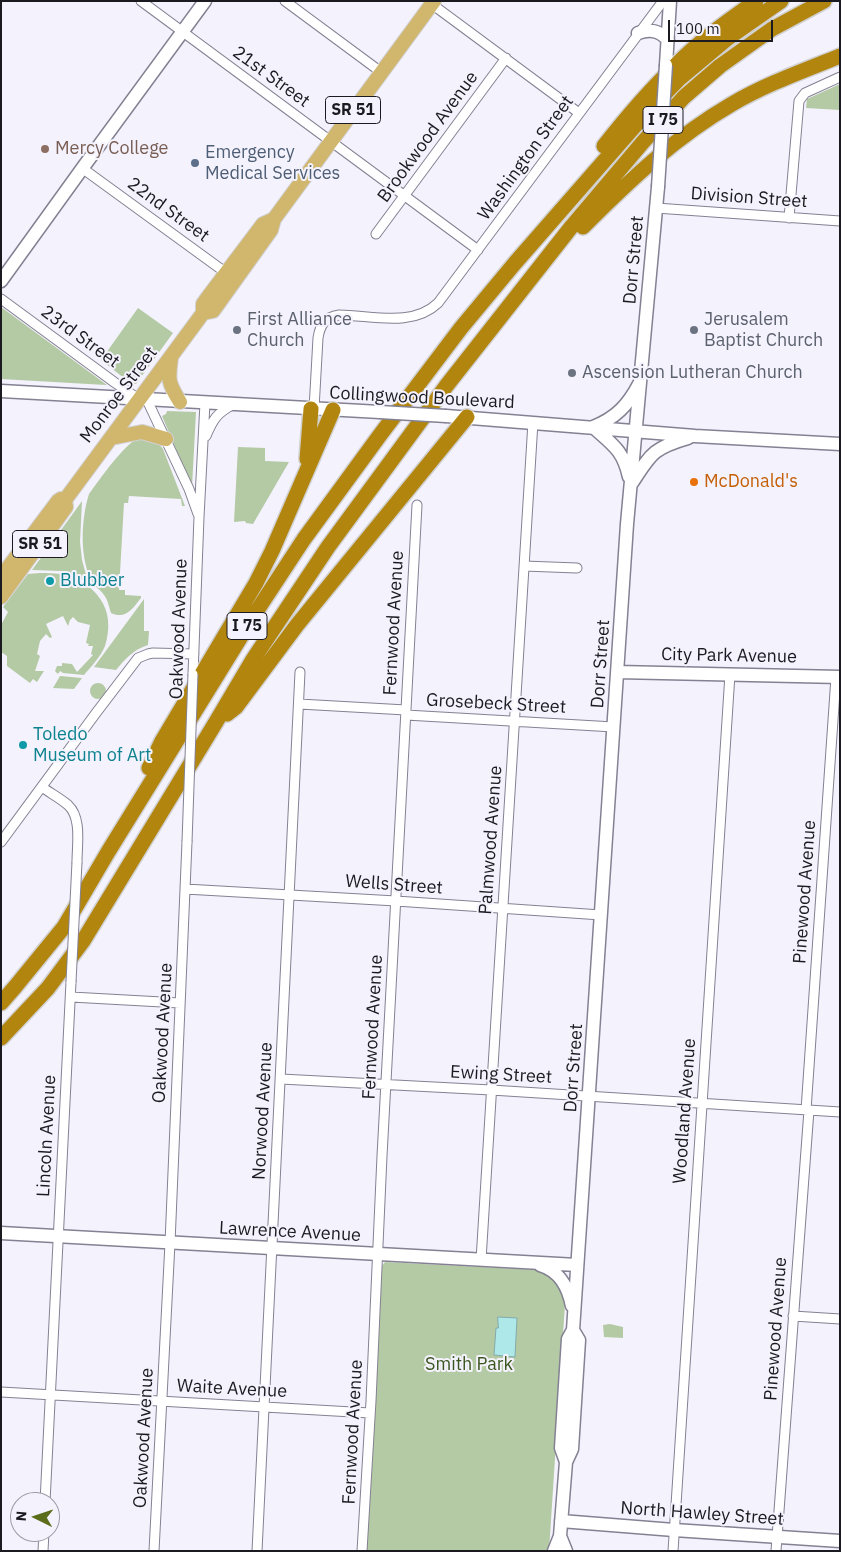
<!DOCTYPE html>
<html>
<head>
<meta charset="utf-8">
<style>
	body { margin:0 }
	#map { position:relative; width:841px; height:1552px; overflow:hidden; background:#f4f2fd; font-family:"IBM Plex Sans",sans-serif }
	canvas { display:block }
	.frame { position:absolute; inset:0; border:2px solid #1b1a20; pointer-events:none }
	.north { position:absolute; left:10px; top:1492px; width:50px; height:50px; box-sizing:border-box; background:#f4f2fd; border:1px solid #9d9ca5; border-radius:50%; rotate:274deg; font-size:14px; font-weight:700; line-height:20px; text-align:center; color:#1b1a20 }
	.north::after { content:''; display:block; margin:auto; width:18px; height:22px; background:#5b6d1a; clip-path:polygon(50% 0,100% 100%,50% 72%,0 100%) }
	.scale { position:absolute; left:668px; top:20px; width:105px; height:22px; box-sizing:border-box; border:2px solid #1b1a20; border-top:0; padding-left:6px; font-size:15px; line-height:18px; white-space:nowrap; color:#1b1a20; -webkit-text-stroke:4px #f4f2fd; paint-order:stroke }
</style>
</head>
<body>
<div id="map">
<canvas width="841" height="1552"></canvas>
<div class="frame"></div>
<div class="north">N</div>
<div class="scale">100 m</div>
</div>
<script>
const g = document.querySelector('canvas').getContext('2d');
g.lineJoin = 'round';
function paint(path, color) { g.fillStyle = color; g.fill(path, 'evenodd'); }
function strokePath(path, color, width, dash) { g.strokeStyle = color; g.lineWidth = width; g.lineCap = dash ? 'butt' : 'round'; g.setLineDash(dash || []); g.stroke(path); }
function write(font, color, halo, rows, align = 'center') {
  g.font = font + ' "IBM Plex Sans",sans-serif'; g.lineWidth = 4; g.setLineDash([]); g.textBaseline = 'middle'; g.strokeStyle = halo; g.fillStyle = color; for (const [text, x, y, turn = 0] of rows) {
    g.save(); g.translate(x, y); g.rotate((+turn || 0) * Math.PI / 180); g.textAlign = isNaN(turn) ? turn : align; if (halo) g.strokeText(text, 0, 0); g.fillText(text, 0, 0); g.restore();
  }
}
paint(new Path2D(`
	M840 84V110L806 108 807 99Z
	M1 307 107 385H106L1 379Z
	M138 308 173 333 136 384 129 382 101 360Z
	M167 411 196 412 192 487 162 416 166 414Z
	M140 437 159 444 163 449 185 506H182L181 499 129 496 128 503H124L119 590H125V595L141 596V598C133 608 126 620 111 613 109 607 108 600 104 595 101 590 96 588 93 583 79 560 81 519 89 494 100 479 124 444 140 437Z
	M238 447 265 448V461L289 462 253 524 246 523 245 521 234 522Z
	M82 501 80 542 82 560 88 582 61 571 32 570Z
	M40 573C46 573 54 573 60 574 96 582 117 609 105 646 101 656 91 667 84 675L63 673 60 671 58 674 55 671 57 666H62V663L72 664 77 672 93 655 91 654 93 646H88L89 644 86 643 90 625 78 622 73 617 70 620 68 626 63 616 46 624 52 637 50 638 46 634 40 641 37 654 40 656 35 671H44L37 682 33 679 30 683 7 666V656L1 652V625L8 612 3 607 28 574Z
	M144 599V631H149L148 645C133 650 126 658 116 670L94 667Z
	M60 676 82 678 74 689 53 688Z
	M90 691a8 8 0 1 1 16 0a8 8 0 1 1-16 0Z
	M385 1262 537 1270C553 1273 564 1288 565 1304L549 1551H366L381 1267Z
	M610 1324 623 1327V1338L604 1337 603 1325Z`), '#b4caa4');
const water = new Path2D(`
	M498 1317 517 1318 515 1357 494 1355 496 1328H498Z`);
paint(water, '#afe8e8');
strokePath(water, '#83aaac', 1);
const street = new Path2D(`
	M141 1 478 250
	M285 1 381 72
	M429 2 579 113
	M82 168 229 275
	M656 208 840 221
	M789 218 799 101 805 93 840 77
	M376 234 506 58
	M1 299 114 382 137 398
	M147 400 189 489 198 514
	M314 409 318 338C320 325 325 317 339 315 371 315 412 328 438 303L663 1
	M206 436C213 419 217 413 234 404
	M524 566 577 568
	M193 674 199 517 205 403
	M299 704 406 710
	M406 715 614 727
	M42 787C50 793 60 798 68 805 82 818 77 844 77 862
	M1 842 96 713 138 658 148 654 153 653 194 654
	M185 889 396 901 601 915
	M71 997 180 1003
	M281 1079 491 1090 840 1112
	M806 1110 836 677
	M481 1260 533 422
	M793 1316 840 1319
	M1 1392 370 1413
	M45 1502 71 982
	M43 1551 44 1532
	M154 1551 170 1243 187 842
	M257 1551 300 672
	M362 1551 371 1401 382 1156 417 505
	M673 1551 730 674
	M776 1551 809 1110`);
const secondary = new Path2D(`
	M638 33C650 29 659 30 668 40
	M666 65 670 1
	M1 281 84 166 205 1
	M1 391 380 412
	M446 416 695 436 840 444
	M629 477C623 450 613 445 593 427 616 418 628 405 639 384
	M632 483C651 454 653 448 688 438
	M618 672 840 677
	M1 1233 577 1265
	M540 1265C560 1271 568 1287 572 1306
	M566 1462 572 1449 579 1340 573 1330
	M561 1521 674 1530 840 1541
	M560 1536 566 1551
	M554 1551 560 1536 566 1462 561 1448 568 1339 573 1330 627 524 658 187`);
const primary = new Path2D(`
	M203 313 213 311 271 230 274 219 434 1
	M171 358C168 380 168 383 180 402
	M111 438 142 432 166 439
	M1 577 58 501 61 499 65 500
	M1 597 66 507 65 500 203 313V304L208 297 263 224 274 219`);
const highway = new Path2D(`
	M604 146C626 118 649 91 675 66 699 41 728 21 756 1
	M583 227C629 181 675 137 732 104 766 84 803 71 840 56
	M307 459 311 409
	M227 714 236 707 297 625 467 417
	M149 768 162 741 256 583 272 551 333 410
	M1 1003 15 987 64 927 108 852 258 609 304 539 380 435 461 328 515 263 647 112 679 79 728 38 781 1
	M1 1038 48 988 83 941 216 722 252 661 328 547 447 385 572 226 643 142 684 97 720 66 772 29 824 1`);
strokePath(street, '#848192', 11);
strokePath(secondary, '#848192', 15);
strokePath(primary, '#d1d1d2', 16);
strokePath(highway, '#d1d1d2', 18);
strokePath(street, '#fff', 9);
strokePath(secondary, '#fff', 12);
strokePath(primary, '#d1b66e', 14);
strokePath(highway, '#b2860e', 15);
const streetBridge = new Path2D(`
	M187 842 193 674
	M71 982 77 862`);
const secondaryBridge = new Path2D(`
	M658 187 666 65
	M380 412 446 416`);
strokePath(streetBridge, '#848192', 11, []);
strokePath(secondaryBridge, '#848192', 15, []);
strokePath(streetBridge, '#fff', 9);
strokePath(secondaryBridge, '#fff', 12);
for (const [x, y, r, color] of [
	[45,149,5,"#8d6e63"],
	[195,163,5,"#5c6f8a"],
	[237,330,5,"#6b7280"],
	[694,330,5,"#6b7280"],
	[572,373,5,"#6b7280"],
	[694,482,5,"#e8710a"],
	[50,581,5,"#0f9aa8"],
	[23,745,5,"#0f9aa8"]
]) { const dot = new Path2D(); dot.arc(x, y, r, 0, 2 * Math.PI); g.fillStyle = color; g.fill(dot); strokePath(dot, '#f4f2fd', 2); }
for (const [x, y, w] of [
	[353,110,55],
	[663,120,40],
	[40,544,55],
	[247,626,40]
]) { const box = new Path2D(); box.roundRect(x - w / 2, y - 13.5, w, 27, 4); g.fillStyle = '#f4f2fd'; g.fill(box); strokePath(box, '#1b1a20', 1); }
write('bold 16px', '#1b1a20', null, [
	["SR 51",353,110],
	["I 75",663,120],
	["SR 51",40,544],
	["I 75",247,626]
]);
write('18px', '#1b1a20', '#f4f2fd', [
	["21st Street",271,77,36],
	["Brookwood Avenue",428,137,-54],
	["Washington Street",526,158,-54],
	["Division Street",749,198,4],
	["22nd Street",168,210,36],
	["Dorr Street",634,260,-85],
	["23rd Street",80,337,36],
	["Monroe Street",119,395,-53],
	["Collingwood Boulevard",422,398,3],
	["Fernwood Avenue",394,623,-87],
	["Oakwood Avenue",179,629,-88],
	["City Park Avenue",729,656,1],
	["Dorr Street",601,664,-86],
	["Grosebeck Street",496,704,3],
	["Palmwood Avenue",491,840,-86],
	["Wells Street",394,885,4],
	["Pinewood Avenue",805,892,-86],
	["Fernwood Avenue",373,1027,-87],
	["Oakwood Avenue",163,1033,-87],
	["Dorr Street",574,1068,-86],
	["Ewing Street",501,1075,3],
	["Norwood Avenue",263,1111,-87],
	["Woodland Avenue",685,1111,-86],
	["Lincoln Avenue",47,1136,-87],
	["Lawrence Avenue",290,1232,3],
	["Pinewood Avenue",776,1329,-86],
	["Waite Avenue",232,1389,3],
	["Fernwood Avenue",353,1432,-87],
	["Oakwood Avenue",144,1438,-87],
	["North Hawley Street",702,1514,4]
]);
write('18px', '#785e54', '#f4f2fd', [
	["Mercy College",55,149]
], 'left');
write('18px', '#4e5e75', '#f4f2fd', [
	["Emergency",205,153],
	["Medical Services",205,174]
], 'left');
write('18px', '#5b616d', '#f4f2fd', [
	["First Alliance",247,320],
	["Church",247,341],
	["Jerusalem",704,320],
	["Baptist Church",704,341],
	["Ascension Lutheran Church",582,373]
], 'left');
write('18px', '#c56008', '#f4f2fd', [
	["McDonald's",704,482]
], 'left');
write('18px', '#0d838f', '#f4f2fd', [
	["Blubber",60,581],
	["Toledo",33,735],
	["Museum of Art",33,756]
], 'left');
write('18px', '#39551d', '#f4f2fd', [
	["Smith Park",469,1365]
]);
</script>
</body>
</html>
